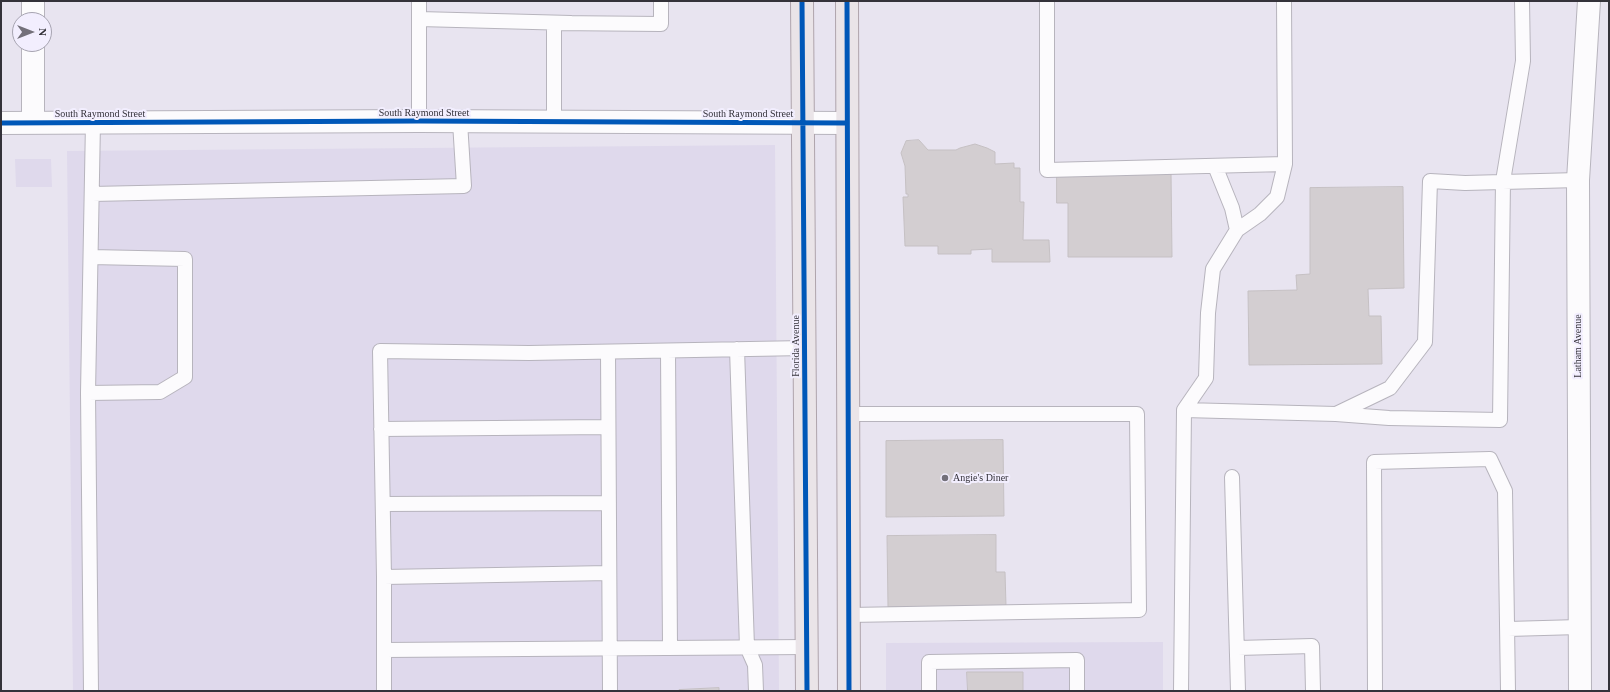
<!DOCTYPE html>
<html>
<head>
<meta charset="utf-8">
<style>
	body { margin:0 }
	#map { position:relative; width:1610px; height:692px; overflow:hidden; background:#e8e4f0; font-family:Georgia,serif }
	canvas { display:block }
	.frame { position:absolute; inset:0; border:2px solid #34323a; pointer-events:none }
	.north { position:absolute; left:12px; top:12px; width:40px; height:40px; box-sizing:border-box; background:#f2eefe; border:1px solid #a6a3b0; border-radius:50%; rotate:90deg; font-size:11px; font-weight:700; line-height:16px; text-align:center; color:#34323a }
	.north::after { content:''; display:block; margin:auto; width:14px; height:18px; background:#73707a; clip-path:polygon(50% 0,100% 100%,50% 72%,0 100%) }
</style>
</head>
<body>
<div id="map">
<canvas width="1610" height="692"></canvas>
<div class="frame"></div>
<div class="north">N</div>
</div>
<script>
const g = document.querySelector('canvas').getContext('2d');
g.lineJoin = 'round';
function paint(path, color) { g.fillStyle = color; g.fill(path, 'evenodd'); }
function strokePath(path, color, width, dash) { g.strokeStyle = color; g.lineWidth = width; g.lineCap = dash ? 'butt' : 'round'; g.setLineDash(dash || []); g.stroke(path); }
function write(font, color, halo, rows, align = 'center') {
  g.font = font + ' Georgia,serif'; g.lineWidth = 4; g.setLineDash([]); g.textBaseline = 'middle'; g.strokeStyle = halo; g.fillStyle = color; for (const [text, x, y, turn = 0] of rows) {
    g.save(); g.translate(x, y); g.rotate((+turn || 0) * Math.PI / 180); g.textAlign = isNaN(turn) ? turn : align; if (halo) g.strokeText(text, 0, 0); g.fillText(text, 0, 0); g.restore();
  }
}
paint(new Path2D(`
	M775 145 779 691H73L67 151Z
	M15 159H51L52 187H16Z
	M1163 642V691H886V643Z`), '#dfd9ec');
const building = new Path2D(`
	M919 140 928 150H956L960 148 975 144 987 148 995 152V164L1014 163V168H1020V202H1024L1023 240H1049L1050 262H992V249L971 250V254H938V246H905L903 197H908V194H906L905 166 901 153 906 141Z
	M1057 172H1171L1172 257H1068V203H1057Z
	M1403 187 1404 288 1368 289 1369 316H1381L1382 364 1249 365 1248 291 1297 290 1296 275 1310 274V188Z
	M1003 440 1004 516 886 517V441Z
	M996 535V572H1005L1006 606 888 607 887 536Z
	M967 672H1023V691H968Z
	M719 688V691H679V690Z`);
paint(building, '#d3ced1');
strokePath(building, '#c5c0c3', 1);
const lane = new Path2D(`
	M1047 1V170L1285 164 1284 1
	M419 19V1
	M419 121V19L571 23
	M554 122V23L661 24V1
	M1215 166 1232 208 1237 230
	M92 194 464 186 460 122
	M737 349 747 647 755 665 756 691
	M608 352 610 691
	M668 352 670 647
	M88 393 160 392 185 377V259L91 257
	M1184 410 1336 414 1390 388 1425 342 1430 181 1465 183 1578 180
	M848 414H1137L1139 610 849 615
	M1336 414 1389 418 1500 420 1503 181 1523 61 1522 1
	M381 429 608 427
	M1232 477 1238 691
	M383 504 609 503
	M384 577 609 573
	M1508 629 1579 627
	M1238 648 1312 646 1313 691
	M384 650 807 647
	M91 691 88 393 93 122
	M384 691V577L380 351 529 353 805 348
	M929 691V662L1077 660V691
	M1181 691 1184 410 1206 378 1208 313 1213 269 1237 230 1260 214 1277 197 1285 164
	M1375 691 1374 462 1490 459 1505 491 1508 691`);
const street = new Path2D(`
	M33 1V20
	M33 44V123
	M1 123 419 121 847 123
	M1580 691 1578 180 1589 1`);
const primary = new Path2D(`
	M802 1 807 691
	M847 1 849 691`);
strokePath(lane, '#b7b4bd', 16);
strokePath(street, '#b7b4bd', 24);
strokePath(primary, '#afa4ac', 24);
strokePath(lane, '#fcfbfd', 14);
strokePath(street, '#fcfbfd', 22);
strokePath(primary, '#eae4e8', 22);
strokePath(new Path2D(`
	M802 1 807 691
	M847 1 849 691
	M1 123 419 121 847 123`), '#0057b8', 5);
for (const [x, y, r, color] of [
	[945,478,4,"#73707a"]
]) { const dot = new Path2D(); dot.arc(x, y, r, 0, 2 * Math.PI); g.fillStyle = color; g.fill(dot); strokePath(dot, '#f2eefe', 1.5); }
write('10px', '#34323a', '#f2eefe', [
	["South Raymond Street",424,113],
	["South Raymond Street",100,114],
	["South Raymond Street",748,114],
	["Florida Avenue",796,346,-90],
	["Latham Avenue",1578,346,-90]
]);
write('10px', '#34323a', '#f2eefe', [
	["Angie's Diner",953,478]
], 'left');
</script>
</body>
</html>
